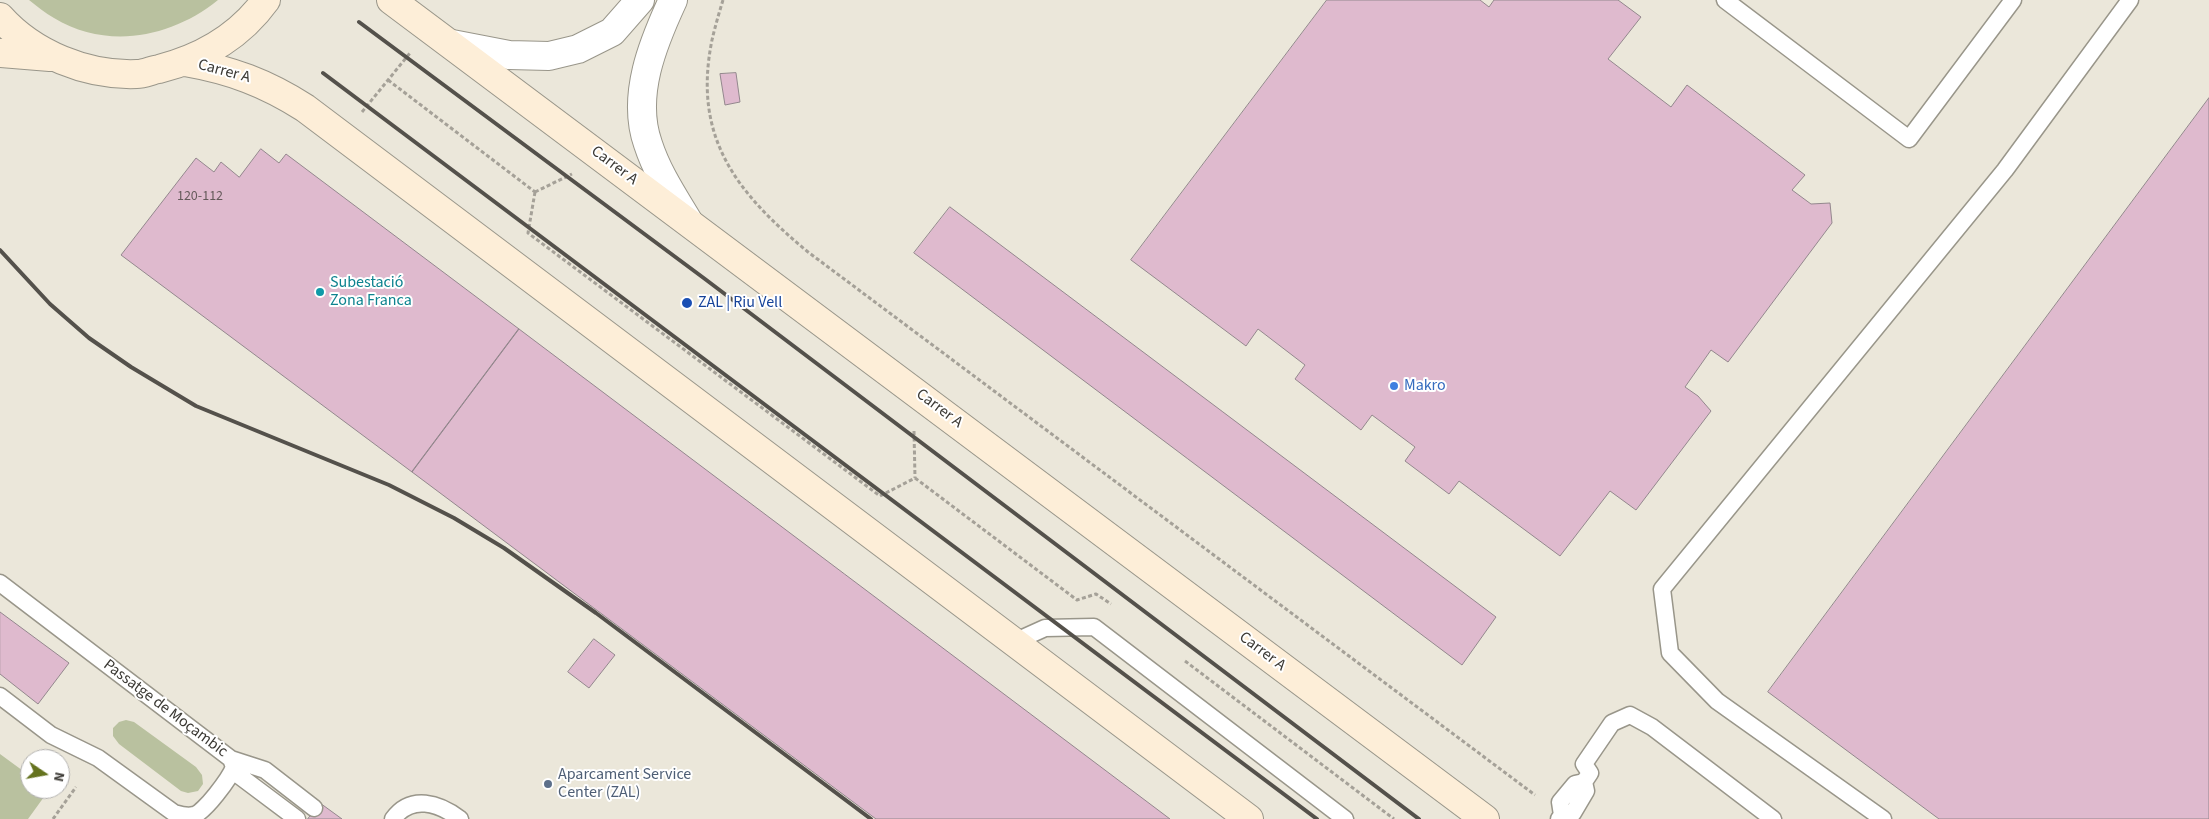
<!DOCTYPE html>
<html>
<head>
<meta charset="utf-8">
<style>
	body { margin:0 }
	#map { position:relative; width:2209px; height:819px; overflow:hidden; background:#ebe7da; font-family:"Source Sans 3",sans-serif }
	canvas { display:block }
	.north { position:absolute; left:20px; top:749px; width:50px; height:50px; box-sizing:border-box; background:#fff; border:1px solid #b1b0ae; border-radius:50%; rotate:102deg; font-size:14px; font-weight:700; line-height:20px; text-align:center; color:#3b3934 }
	.north::after { content:''; display:block; margin:auto; width:18px; height:22px; background:#65731f; clip-path:polygon(50% 0,100% 100%,50% 72%,0 100%) }
</style>
</head>
<body>
<div id="map">
<canvas width="2209" height="819"></canvas>
<div class="north">N</div>
</div>
<script>
const g = document.querySelector('canvas').getContext('2d');
g.lineJoin = 'round';
function paint(path, color) { g.fillStyle = color; g.fill(path, 'evenodd'); }
function strokePath(path, color, width, dash) { g.strokeStyle = color; g.lineWidth = width; g.lineCap = dash ? 'butt' : 'round'; g.setLineDash(dash || []); g.stroke(path); }
function write(font, color, halo, rows, align = 'center') {
  g.font = font + ' "Source Sans 3",sans-serif'; g.lineWidth = 4; g.setLineDash([]); g.textBaseline = 'middle'; g.strokeStyle = halo; g.fillStyle = color; for (const [text, x, y, turn = 0] of rows) {
    g.save(); g.translate(x, y); g.rotate((+turn || 0) * Math.PI / 180); g.textAlign = isNaN(turn) ? turn : align; if (halo) g.strokeText(text, 0, 0); g.fillText(text, 0, 0); g.restore();
  }
}
paint(new Path2D(`
	M29 0H218C171 38 107 50 54 18 45 13 37 6 29 0Z
	M126 720 134 722 196 767 202 775 203 784 198 791 188 793 181 791 119 744 113 736V728L119 722Z
	M0 754 30 776V789L49 790 28 819H0Z`), '#b9c19f');
const building = new Path2D(`
	M1327 0H1480L1489 7 1494 0H1618L1641 17 1608 59 1671 107 1687 85 1805 175 1792 190 1811 204 1830 203 1832 223 1728 362 1711 350 1685 387 1698 396 1711 411 1636 510 1610 491 1560 556 1459 481 1449 494 1405 461 1415 447 1372 415 1361 430 1295 379 1305 365 1258 329 1246 346 1131 260Z
	M736 73 740 102 725 105 720 74Z
	M2209 98V819H1939L1768 692Z
	M261 149 279 163 286 154 519 329 412 472 121 255 196 158 214 172 221 162 239 177Z
	M950 207 1496 617 1462 665 914 253Z
	M519 329 1170 819H876L412 472Z
	M0 612 69 663 38 704 0 674Z
	M594 639 615 655 589 688 568 672Z
	M320 803 342 819H308Z`);
paint(building, '#dfbace');
strokePath(building, '#93878d', 1);
const service = new Path2D(`
	M1725 0 1909 139 2013 0
	M0 583 231 759 234 767C230 778 204 813 194 815 187 817 181 815 174 813L98 758 51 735 0 696
	M1014 642 1045 628 1094 627 1345 819
	M231 759 265 770 314 808
	M233 771 297 819
	M1562 815 1573 813 1586 791 1584 782 1590 773 1584 764 1612 723 1630 715 1652 727 1773 819
	M393 819C411 794 439 803 460 819
	M1559 819 1562 815 1560 802 1575 784 1584 782
	M1883 819 1717 701 1670 653 1662 589 2005 170 2130 0`);
const minor = new Path2D(`
	M673 0C653 43 631 96 648 144 657 172 673 196 688 221
	M452 44 509 55 549 56 578 49 612 32 640 0`);
const secondary = new Path2D(`
	M391 0 1485 819
	M0 17C33 54 87 76 137 74 144 74 152 70 159 69 202 58 240 36 266 0
	M0 53 50 57
	M185 62C231 70 266 83 305 108L1249 819`);
strokePath(service, '#99968a', 19);
strokePath(minor, '#99968a', 30);
strokePath(secondary, '#99968a', 30);
strokePath(new Path2D(`
	M723 0C719 13 715 27 712 40 692 138 737 193 808 252L1535 795
	M388 80 535 192
	M362 112 410 53
	M535 192 528 233 880 496 915 478
	M535 192 572 174
	M914 431 915 478
	M915 478 1077 600 1096 594 1111 604
	M1185 661 1394 819
	M53 819 76 787`), '#a5a198', 3, [4, 2.5]);
strokePath(service, '#fff', 16);
strokePath(minor, '#fff', 28);
strokePath(secondary, '#fdeed8', 28);
strokePath(new Path2D(`
	M359 22 705 279 1419 819
	M323 73 1317 819
	M0 250 50 304 89 338 131 367 196 406 389 485 454 518 504 548 596 613 871 819`), '#54514b', 4);
for (const [x, y, r, color] of [
	[320,292,5,"#0f9aa8"],
	[687,303,6,"#1a4fb4"],
	[1394,386,5,"#3f7fe0"],
	[548,784,5,"#5c6f8a"]
]) { const dot = new Path2D(); dot.arc(x, y, r, 0, 2 * Math.PI); g.fillStyle = color; g.fill(dot); strokePath(dot, '#fff', 2); }
write('14px', '#64595a', null, [
	["120-112",200,197]
]);
write('16px', '#3b3934', '#fff', [
	["Carrer A",224,72,15],
	["Carrer A",614,166,37],
	["Carrer A",939,409,37],
	["Carrer A",1262,652,37],
	["Passatge de Moçambic",165,709,37]
]);
write('16px', '#0d838f', '#fff', [
	["Subestació",330,283],
	["Zona Franca",330,301]
], 'left');
write('16px', '#164399', '#fff', [
	["ZAL | Riu Vell",698,303]
], 'left');
write('16px', '#366cbe', '#fff', [
	["Makro",1404,386]
], 'left');
write('16px', '#4e5e75', '#fff', [
	["Aparcament Service",558,775],
	["Center (ZAL)",558,793]
], 'left');
</script>
</body>
</html>
